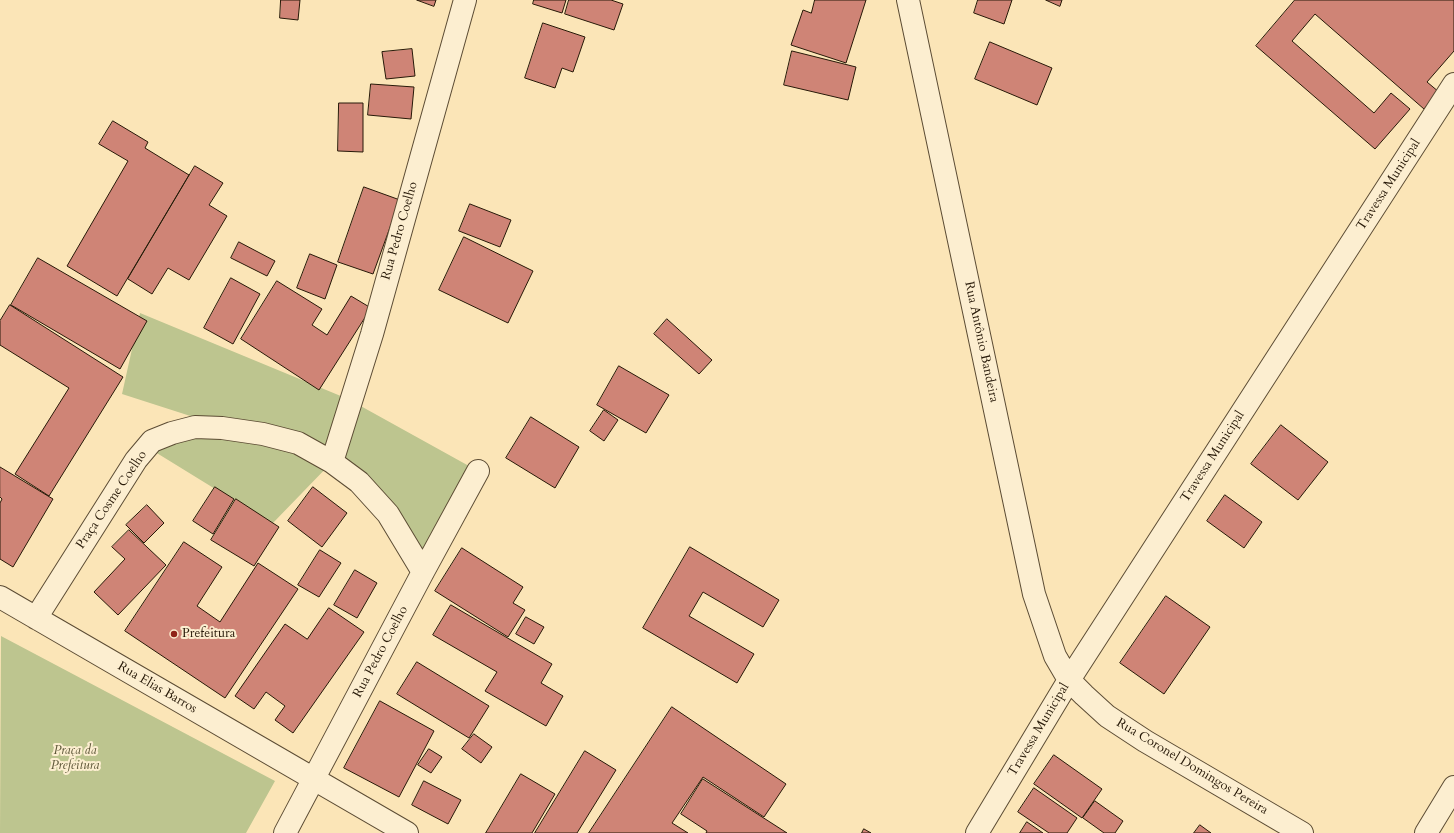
<!DOCTYPE html>
<html>
<head>
<meta charset="utf-8">
<style>
	body { margin:0 }
	canvas { display:block; background:#fbe5b7 }
</style>
</head>
<body>
<canvas width="1454" height="833"></canvas>
<script>
const g = document.querySelector('canvas').getContext('2d');
g.lineJoin = 'round';
function paint(path, color) { g.fillStyle = color; g.fill(path, 'evenodd'); }
function strokePath(path, color, width, dash) { g.strokeStyle = color; g.lineWidth = width; g.lineCap = dash ? 'butt' : 'round'; g.setLineDash(dash || []); g.stroke(path); }
function write(font, color, halo, rows, align = 'center') {
  g.font = font + ' Cardo,serif'; g.lineWidth = 4; g.setLineDash([]); g.textBaseline = 'middle'; g.strokeStyle = halo; g.fillStyle = color; for (const [text, x, y, turn = 0] of rows) {
    g.save(); g.translate(x, y); g.rotate((+turn || 0) * Math.PI / 180); g.textAlign = isNaN(turn) ? turn : align; if (halo) g.strokeText(text, 0, 0); g.fillText(text, 0, 0); g.restore();
  }
}
paint(new Path2D(`
	M140 313 348 399 478 471 423 572 332 462 272 524 147 447 195 427 324 459 122 394Z
	M1 636 275 781 246 833H0Z`), '#bdc58f');
const building = new Path2D(`
	M281 0H300L298 20 280 18Z
	M417 0H436L434 6Z
	M534 0H566L562 13 533 4Z
	M569 0H611L623 4 614 30 565 14Z
	M815 0H866L846 63 791 45 803 10 811 13Z
	M978 0H1012L1004 24 974 13Z
	M1046 0H1062L1060 6Z
	M1295 0H1454V51L1427 82 1439 92 1424 109 1315 14 1292 41 1374 113 1391 93 1410 109 1375 149 1256 46Z
	M543 23 585 37 573 72 562 68 555 88 525 78Z
	M990 42 1052 68 1037 105 975 79Z
	M412 49 415 76 386 79 382 52Z
	M792 51 856 67 848 100 784 85Z
	M371 84 414 87 411 119 368 115Z
	M339 103H363V152L338 151Z
	M113 121 148 142 145 148 189 175 117 296 67 266 128 161 99 144Z
	M195 166 223 183 209 205 227 216 189 280 168 268 152 294 128 279Z
	M364 187 400 200 373 274 338 262Z
	M470 204 511 220 500 247 459 231Z
	M464 237 533 271 508 323 439 290Z
	M239 242 275 261 267 276 231 258Z
	M310 254 337 265 325 299 297 288Z
	M38 258 147 321 120 369 11 305Z
	M231 278 260 294 233 344 204 328Z
	M277 281 322 309 312 325 327 335 351 296 371 308 319 390 241 339Z
	M10 305 123 377 49 496 15 474 69 388 0 345V321Z
	M667 319 712 360 699 374 654 334Z
	M619 366 669 395 646 433 597 405Z
	M604 410 618 420 604 441 590 431Z
	M531 417 579 447 555 488 506 458Z
	M1281 425 1328 462 1298 500 1251 464Z
	M0 467 53 499 13 567 0 559V503L2 499 0 497Z
	M215 487 234 499 213 534 193 521Z
	M313 487 347 513 322 547 288 521Z
	M1225 495 1262 522 1244 548 1207 521Z
	M236 499 279 527 254 566 211 540Z
	M147 505 164 523 144 543 126 525Z
	M129 530 166 565 118 615 94 592 125 559 112 547Z
	M184 542 222 567 197 606 220 622 258 563 298 589 225 698 125 631Z
	M690 547 779 600 763 627 703 592 689 616 754 654 737 683 643 628Z
	M462 548 523 587 513 603 525 610 508 637 435 591Z
	M320 550 341 563 319 597 298 585Z
	M355 570 377 583 357 618 334 605Z
	M1166 596 1210 627 1164 694 1120 663Z
	M451 605 552 664 541 683 563 696 546 726 485 691 497 672 433 635Z
	M329 608 364 632 293 733 275 720 285 706 266 692 254 709 235 696 285 624 307 639Z
	M526 617 544 627 534 644 516 634Z
	M417 662 489 706 469 738 397 694Z
	M380 701 434 731 399 797 344 768Z
	M672 707 786 784 764 817 703 777 672 823 688 833H589Z
	M474 734 492 747 481 763 462 749Z
	M429 749 442 757 431 773 418 765Z
	M585 751 616 770 577 833H535Z
	M1054 755 1102 789 1082 818 1034 784Z
	M521 774 555 794 532 833H486Z
	M703 779 787 833H706L707 831 681 814Z
	M424 781 461 800 448 824 412 805Z
	M1034 788 1077 818 1067 833H1049L1018 812Z
	M1095 801 1123 821 1115 833H1104L1083 818Z
	M1027 822 1043 833H1020Z
	M1200 825 1211 833H1194Z
	M864 829 871 833H862Z`);
paint(building, '#cf8476');
strokePath(building, '#271908', 1);
const minor = new Path2D(`
	M908 0 1034 594 1055 656 1069 680 1084 695 1107 716 1145 741 1302 833
	M332 462 372 334 465 0
	M0 597 407 833
	M36 618 136 460 152 441 172 433 195 427 222 428 263 434 298 443 332 462 359 482 388 514 423 572
	M285 833 423 572 478 471
	M977 833 1069 680 1454 84
	M1426 833 1454 787`);
strokePath(minor, '#5c4c34', 24);
strokePath(minor, '#fceed0', 22);
for (const [x, y, r, color] of [
	[174,634,4,"#8f2418"]
]) { const dot = new Path2D(); dot.arc(x, y, r, 0, 2 * Math.PI); g.fillStyle = color; g.fill(dot); strokePath(dot, '#fceed0', 1.5); }
write('13px', '#271908', '#fceed0', [
	["Travessa Municipal",1389,185,-57],
	["Rua Pedro Coelho",400,231,-74],
	["Rua Antônio Bandeira",981,342,78],
	["Travessa Municipal",1213,457,-57],
	["Praça Cosme Coelho",112,500,-56],
	["Rua Pedro Coelho",381,652,-62],
	["Rua Elias Barros",157,688,30],
	["Travessa Municipal",1039,730,-59],
	["Rua Coronel Domingos Pereira",1192,767,31]
]);
write('13px', '#271908', '#fceed0', [
	["Prefeitura",182,634]
], 'left');
write('italic 13px', '#5c5537', '#fceed0', [
	["Praça da",75,751],
	["Prefeitura",75,766]
]);
</script>
</body>
</html>
